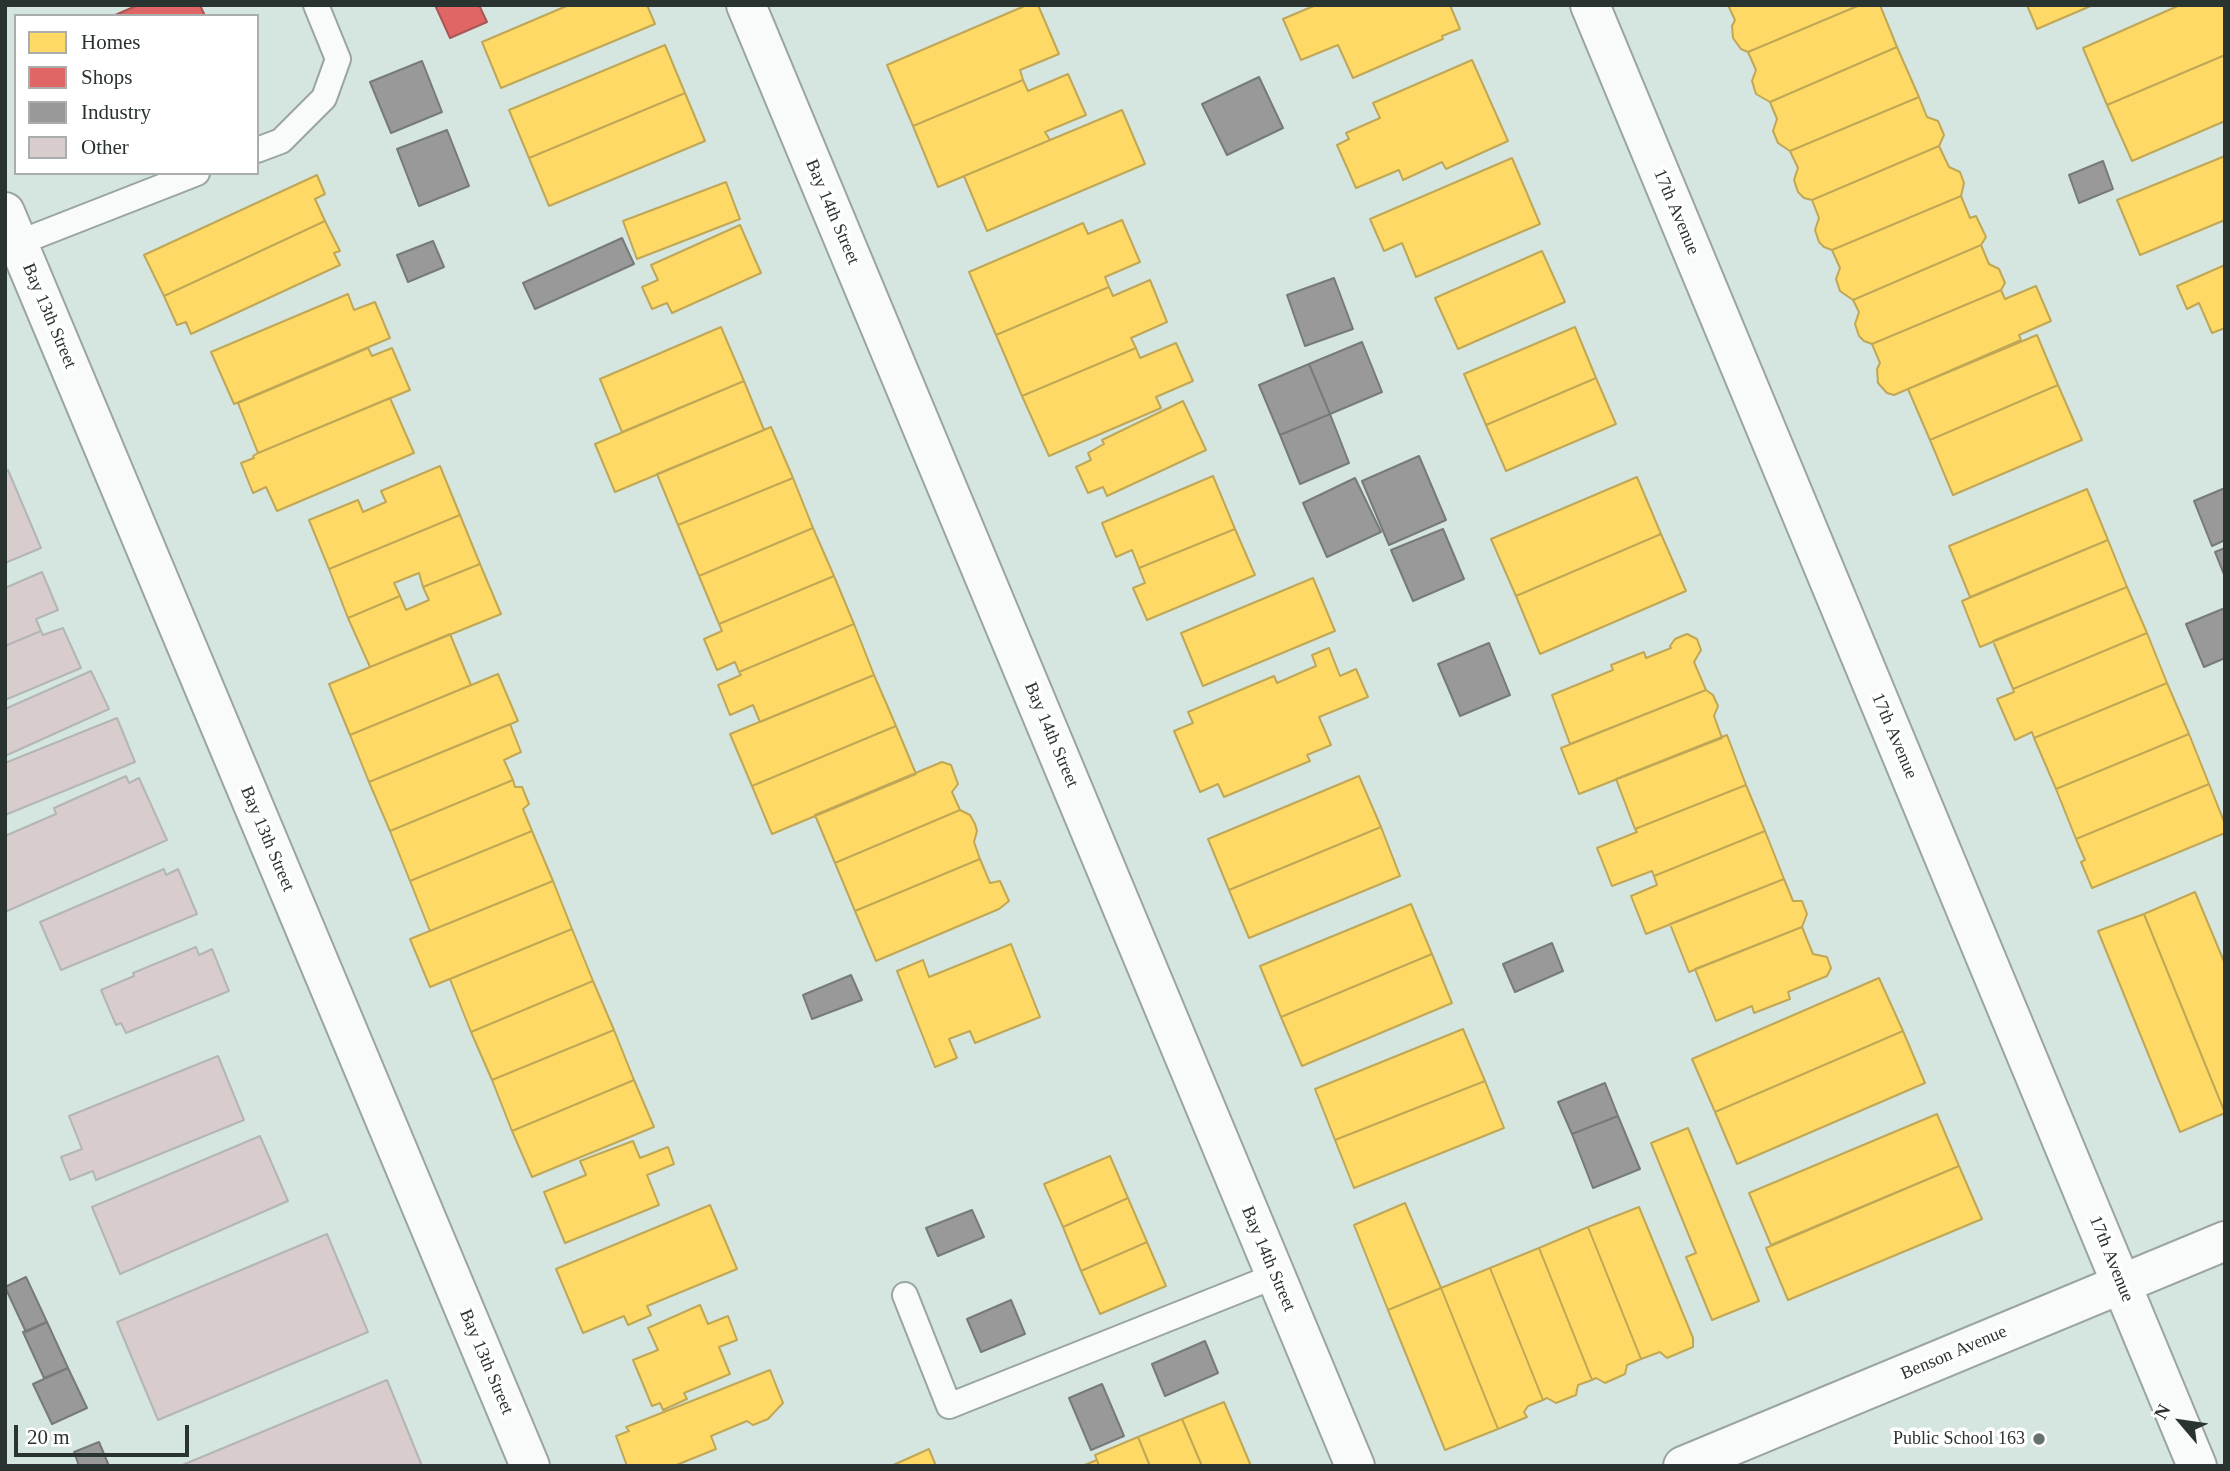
<!DOCTYPE html>
<html>
<head>
<meta charset="utf-8">
<style>
	body { margin:0 }
	#map { position:relative; width:2230px; height:1471px; overflow:hidden; background:#d5e5e0; font-family:Georgia,serif }
	canvas { display:block }
	.frame { position:absolute; inset:0; border:7px solid #293330; pointer-events:none }
	.legend { position:absolute; left:14px; top:14px; width:245px; height:161px; box-sizing:border-box; background:#fff; border:2px solid #a9adac; margin:0; padding:9px 12px; list-style:none; font-size:21px; color:#293330 }
	.legend li { display:flex; align-items:center; gap:14px; height:35px }
	.legend b { width:35px; border:2px solid #a9adac }
	.north { position:absolute; left:2146px; top:1387px; width:70px; height:70px; -webkit-text-stroke:5px #fff; paint-order:stroke; rotate:299deg; font-size:19px; font-weight:700; line-height:28px; text-align:center; color:#293330 }
	.north::after { content:''; display:block; margin:auto; width:24px; height:32px; background:#293330; clip-path:polygon(50% 0,100% 100%,50% 72%,0 100%) }
	.scale { position:absolute; left:14px; top:1425px; width:175px; height:32px; box-sizing:border-box; border:4px solid #293330; border-top:0; padding-left:9px; font-size:21px; line-height:24px; white-space:nowrap; color:#293330; -webkit-text-stroke:5px #fff; paint-order:stroke }
</style>
</head>
<body>
<div id="map">
<canvas width="2230" height="1471"></canvas>
<div class="frame"></div>
<ul class="legend">
<li><b style="height:19px;background:#ffd966"></b>Homes</li>
<li><b style="height:19px;background:#e06666"></b>Shops</li>
<li><b style="height:19px;background:#999"></b>Industry</li>
<li><b style="height:19px;background:#d8cccd"></b>Other</li>
</ul>
<div class="north">N</div>
<div class="scale">20 m</div>
</div>
<script>
const g = document.querySelector('canvas').getContext('2d');
g.lineJoin = 'round';
function paint(path, color) { g.fillStyle = color; g.fill(path, 'evenodd'); }
function strokePath(path, color, width, dash) { g.strokeStyle = color; g.lineWidth = width; g.lineCap = dash ? 'butt' : 'round'; g.setLineDash(dash || []); g.stroke(path); }
function write(font, color, halo, rows, align = 'center') {
  g.font = font + ' Georgia,serif'; g.lineWidth = 7; g.setLineDash([]); g.textBaseline = 'middle'; g.strokeStyle = halo; g.fillStyle = color; for (const [text, x, y, turn = 0] of rows) {
    g.save(); g.translate(x, y); g.rotate((+turn || 0) * Math.PI / 180); g.textAlign = isNaN(turn) ? turn : align; if (halo) g.strokeText(text, 0, 0); g.fillText(text, 0, 0); g.restore();
  }
}
const homes = new Path2D(`
	M569 5H647L655 24 501 88 482 42Z
	M1027 5H1038L1059 54 1020 70 1023 80 913 126 887 65Z
	M1316 5H1450L1460 29 1442 36 1443 39 1353 78 1338 45 1301 60 1283 19Z
	M1728 5H1860L1748 52 1741 49 1733 38 1732 26 1735 20Z
	M1860 5H1880L1897 47 1770 102 1756 94 1752 81 1756 70 1748 52Z
	M2027 5H2093L2037 29Z
	M2180 5H2225V55L2107 105 2083 48Z
	M665 45 685 93 529 158 509 110Z
	M1897 47 1919 97 1790 151 1778 143 1773 131 1777 119 1770 102Z
	M2225 55V121L2132 161 2107 105Z
	M1472 60 1508 141 1446 169 1442 162 1403 180 1399 170 1356 188 1337 145 1349 139 1346 133 1380 118 1373 103Z
	M1068 74 1086 115 1045 132 1050 140 938 187 913 126 1023 80 1028 91Z
	M685 93 705 141 549 206 529 158Z
	M1919 97 1927 117 1938 121 1944 135 1939 146 1812 200 1804 198 1798 192 1794 180 1798 168 1790 151Z
	M1122 110 1145 164 987 231 964 176Z
	M1939 146 1949 167 1960 172 1964 183 1961 196 1832 250 1824 247 1819 242 1815 230 1819 218 1812 200Z
	M2225 156V220L2140 255 2117 200Z
	M1512 158 1540 224 1416 277 1402 243 1384 251 1370 219Z
	M317 175 325 194 315 199 325 221 164 296 144 255Z
	M726 182 740 219 637 259 623 221Z
	M1961 196 1970 218 1976 216 1986 237 1981 245 1853 300 1840 291 1836 279 1840 268 1832 250Z
	M1122 220 1140 262 1105 277 1109 287 996 335 969 272 1083 223 1088 234Z
	M325 221 340 251 334 253 340 265 191 334 186 322 177 325 164 296Z
	M740 225 761 273 672 313 667 303 652 309 642 287 658 280 651 265Z
	M1981 245 1989 264 1999 269 2005 283 2001 290 1872 344 1864 341 1859 336 1855 324 1859 312 1853 300Z
	M1542 251 1565 302 1458 349 1435 298Z
	M2225 265V328L2212 333 2199 303 2187 309 2177 286Z
	M1150 280 1167 322 1131 338 1136 348 1022 396 996 335 1109 287 1113 296Z
	M2036 286 2051 321 2019 335 2021 340 1894 395 1887 393 1878 383 1877 369 1880 363 1872 344 2001 290 2005 299Z
	M348 294 354 310 375 302 390 338 234 404 211 352Z
	M721 327 744 381 622 432 600 379Z
	M1575 327 1596 378 1486 425 1464 374Z
	M2037 335 2058 385 1930 440 1908 389Z
	M1176 343 1193 381 1156 397 1161 408 1049 456 1022 396 1136 348 1140 358Z
	M368 348 372 356 392 348 410 390 258 453 238 403Z
	M1596 378 1616 424 1506 471 1486 425Z
	M744 381 764 430 615 492 595 444Z
	M2058 385 2082 440 1953 495 1930 440Z
	M390 398 414 453 277 511 266 487 253 493 241 463 254 458 253 456 258 453Z
	M1183 401 1206 450 1107 496 1103 487 1088 493 1076 467 1091 460 1088 453 1104 444 1102 440Z
	M771 427 793 478 678 525 657 474Z
	M440 466 460 515 329 569 309 520 358 500 363 512 386 502 381 491Z
	M1213 476 1235 529 1139 568 1132 550 1116 557 1102 523Z
	M1637 477 1661 534 1516 596 1491 539Z
	M793 478 813 528 699 576 678 525Z
	M2087 489 2108 540 1970 597 1949 546Z
	M460 515 480 564 423 587 419 573 394 583 400 596 348 618 329 569Z
	M813 528 834 576 719 624 699 576Z
	M1235 529 1255 575 1147 620 1133 588 1145 583 1139 568Z
	M1661 534 1686 591 1540 654 1516 596Z
	M2108 540 2127 587 1980 647 1962 601Z
	M480 564 501 614 370 667 348 618 400 596 406 610 429 600 423 587Z
	M834 576 854 624 739 672 735 662 717 670 704 639 722 631 719 624Z
	M1313 578 1335 631 1203 686 1181 633Z
	M2127 587 2147 633 2013 689 1993 641Z
	M854 624 874 675 760 722 753 705 730 715 718 685 741 675 739 672Z
	M2147 633 2167 683 2034 738 2032 732 2015 740 1997 699 2014 692 2013 689Z
	M450 634 471 685 350 735 329 684Z
	M1687 634 1697 639 1701 650 1694 662 1706 690 1570 744 1552 695 1613 670 1611 665 1644 652 1646 658 1671 648 1670 646 1675 639Z
	M1329 648 1340 676 1356 669 1368 697 1319 717 1331 745 1307 755 1310 761 1224 797 1218 784 1200 792 1174 731 1193 723 1188 712 1274 676 1277 683 1316 666 1312 655Z
	M498 674 518 721 369 782 350 735Z
	M874 675 896 726 752 786 730 734Z
	M2167 683 2189 734 2056 789 2034 738Z
	M1706 690 1713 695 1718 706 1714 716 1722 738 1579 794 1561 748Z
	M510 724 521 752 504 760 513 780 390 831 369 782Z
	M896 726 916 774 772 834 752 786Z
	M2189 734 2209 784 2076 839 2056 789Z
	M1727 735 1746 785 1635 829 1616 779Z
	M942 762 951 765 958 784 952 792 960 810 835 863 815 815Z
	M1359 776 1381 827 1229 890 1208 839Z
	M513 780 515 787H522L529 804 523 809 532 831 410 881 390 831Z
	M2209 784 2225 824V833L2092 888 2081 862 2085 860 2076 839Z
	M1746 785 1765 831 1654 876 1652 871 1612 886 1597 848 1637 832 1635 829Z
	M960 810 970 815 975 824 977 831 974 842 980 859 855 911 835 863Z
	M1381 827 1400 876 1249 938 1229 890Z
	M532 831 553 881 430 931 410 881Z
	M1765 831 1784 879 1646 934 1631 896 1657 885 1654 876Z
	M980 859 990 883 1000 881 1009 901 999 909 876 961 855 911Z
	M1784 879 1793 901H1802L1807 914 1802 927 1689 972 1670 924Z
	M553 881 572 929 430 987 410 939Z
	M2195 892 2225 964V1113L2144 914Z
	M1411 904 1432 954 1281 1017 1260 966Z
	M2144 914 2225 1113 2180 1132 2098 931Z
	M1802 927 1813 954 1827 957 1831 968 1827 976 1788 992 1790 999 1754 1013 1752 1006 1716 1021 1695 969Z
	M572 929 593 981 471 1032 450 979Z
	M1011 944 1040 1017 975 1043 970 1031 949 1039 957 1058 935 1067 897 971 923 960 929 977Z
	M1432 954 1452 1003 1302 1066 1281 1017Z
	M1879 978 1903 1031 1715 1112 1692 1059Z
	M593 981 614 1030 492 1080 471 1032Z
	M1463 1029 1485 1081 1335 1140 1315 1089Z
	M614 1030 634 1080 512 1131 492 1080Z
	M1903 1031 1925 1083 1737 1164 1715 1112Z
	M634 1080 654 1127 532 1177 512 1131Z
	M1485 1081 1504 1128 1354 1188 1335 1140Z
	M1937 1114 1959 1166 1771 1245 1749 1193Z
	M1688 1128 1759 1301 1712 1320 1686 1257 1696 1253 1651 1143Z
	M633 1141 640 1158 668 1147 674 1164 647 1175 659 1205 565 1243 544 1192 586 1175 580 1161Z
	M1110 1156 1128 1198 1063 1227 1044 1184Z
	M1959 1166 1982 1219 1788 1300 1766 1248Z
	M1128 1198 1147 1242 1081 1271 1063 1227Z
	M1405 1203 1441 1288 1388 1310 1354 1225Z
	M710 1205 737 1269 647 1306 651 1315 628 1325 624 1316 583 1333 556 1269Z
	M1639 1207 1693 1338V1347L1667 1358 1660 1352 1641 1359 1588 1227Z
	M1588 1227 1641 1359 1627 1365 1625 1374 1605 1383 1596 1378 1592 1380 1539 1248Z
	M1147 1242 1166 1286 1100 1314 1081 1271Z
	M1539 1248 1592 1380 1578 1385 1576 1395 1556 1403 1547 1398 1543 1400 1490 1268Z
	M1490 1268 1543 1400 1528 1406 1524 1412 1527 1417 1498 1429 1441 1288Z
	M1441 1288 1498 1429 1445 1450 1388 1310Z
	M700 1305 708 1324 728 1316 737 1340 719 1347 730 1374 684 1393 687 1399 663 1410 660 1403 652 1406 633 1360 658 1350 648 1328Z
	M770 1370 783 1403 768 1419 753 1425 747 1421 711 1436 716 1449 674 1466H627L616 1436 629 1431 626 1427Z
	M1224 1402 1251 1466H1202L1182 1419Z
	M1182 1419 1202 1466H1150L1138 1437Z
	M1138 1437 1150 1466H1099L1095 1455Z
	M929 1449 936 1466H891Z
	M1097 1460 1099 1466H1082Z`);
paint(homes, '#ffd966');
strokePath(homes, '#bfa756', 2);
const shops = new Path2D(`
	M138 5H200L205 16H113Z
	M435 5H479L487 22 450 38Z`);
paint(shops, '#e06666');
strokePath(shops, '#a95756', 2);
const industry = new Path2D(`
	M422 61 442 112 391 133 370 82Z
	M1259 77 1283 128 1227 155 1202 104Z
	M447 130 469 186 419 206 397 149Z
	M2103 161 2113 189 2079 203 2069 175Z
	M622 238 634 264 535 309 523 283Z
	M433 241 444 267 408 282 397 255Z
	M1334 278 1353 329 1305 346 1287 295Z
	M1362 342 1382 392 1330 414 1309 364Z
	M1309 364 1330 414 1280 435 1259 385Z
	M1330 414 1349 463 1300 484 1280 435Z
	M1419 456 1446 520 1389 545 1362 481Z
	M1355 478 1381 532 1327 557 1303 503Z
	M2225 488V540L2212 546 2194 501Z
	M1443 529 1464 579 1413 601 1391 550Z
	M2225 548V577L2215 552Z
	M2225 608V658L2204 667 2186 624Z
	M1489 643 1510 695 1460 716 1438 664Z
	M1552 943 1563 971 1515 992 1503 964Z
	M851 975 862 1000 812 1019 803 995Z
	M1605 1083 1618 1116 1572 1134 1558 1102Z
	M1618 1116 1640 1169 1593 1188 1572 1134Z
	M972 1210 984 1237 938 1256 926 1228Z
	M26 1277 47 1322 26 1332 5 1287Z
	M1011 1300 1025 1334 981 1352 967 1319Z
	M47 1322 68 1368 44 1378 23 1332Z
	M1205 1341 1218 1373 1165 1396 1152 1364Z
	M68 1368 87 1408 52 1424 33 1384Z
	M1102 1384 1124 1436 1091 1450 1069 1398Z
	M99 1442 109 1466H79L74 1452Z`);
paint(industry, '#999');
strokePath(industry, '#777a7a', 2);
const building = new Path2D(`
	M8 470 41 548 5 563V472Z
	M42 572 58 610 36 619 41 631 5 646V588Z
	M63 628 81 668 5 700V646L41 631 43 635Z
	M91 671 109 709 5 756V709Z
	M117 718 135 762 5 815V763Z
	M126 776 129 783 139 778 167 840 5 912V836L56 814 54 808Z
	M164 869 166 875 178 869 197 914 61 970 40 922Z
	M196 947 199 955 212 949 229 991 126 1033 121 1023 116 1025 101 990 134 976 133 973Z
	M218 1056 244 1120 96 1180 93 1171 70 1180 61 1157 82 1149 69 1116Z
	M260 1136 288 1201 120 1274 92 1207Z
	M327 1234 368 1332 158 1420 117 1322Z
	M387 1380 422 1466H180Z`);
paint(building, '#d8cccd');
strokePath(building, '#b3b6b5', 2);
const service = new Path2D(`
	M257 150 281 141 324 98 338 59 316 5
	M18 243 197 173
	M905 1295 949 1406 1275 1276`);
const minor = new Path2D(`
	M746 5 1355 1466
	M1590 5 2197 1466
	M5 212 530 1466
	M1683 1466 2225 1241`);
strokePath(service, '#9aa5a2', 28);
strokePath(minor, '#9aa5a2', 42);
strokePath(service, '#f9fbfa', 24);
strokePath(minor, '#f9fbfa', 38);
for (const [x, y, r, color] of [
	[2039,1439,7,"#65716e"]
]) { const dot = new Path2D(); dot.arc(x, y, r, 0, 2 * Math.PI); g.fillStyle = color; g.fill(dot); strokePath(dot, '#fff', 2.5); }
write('18px', '#293330', '#fff', [
	["Bay 14th Street",832,212,67],
	["17th Avenue",1676,212,67],
	["Bay 13th Street",49,316,67],
	["Bay 14th Street",1051,735,67],
	["17th Avenue",1894,736,67],
	["Bay 13th Street",267,839,67],
	["Bay 14th Street",1268,1259,67],
	["17th Avenue",2111,1259,68],
	["Benson Avenue",1954,1353,-23],
	["Bay 13th Street",486,1362,67]
]);
write('18px', '#293330', '#fff', [
	["Public School 163",2025,1439]
], 'right');
</script>
</body>
</html>
